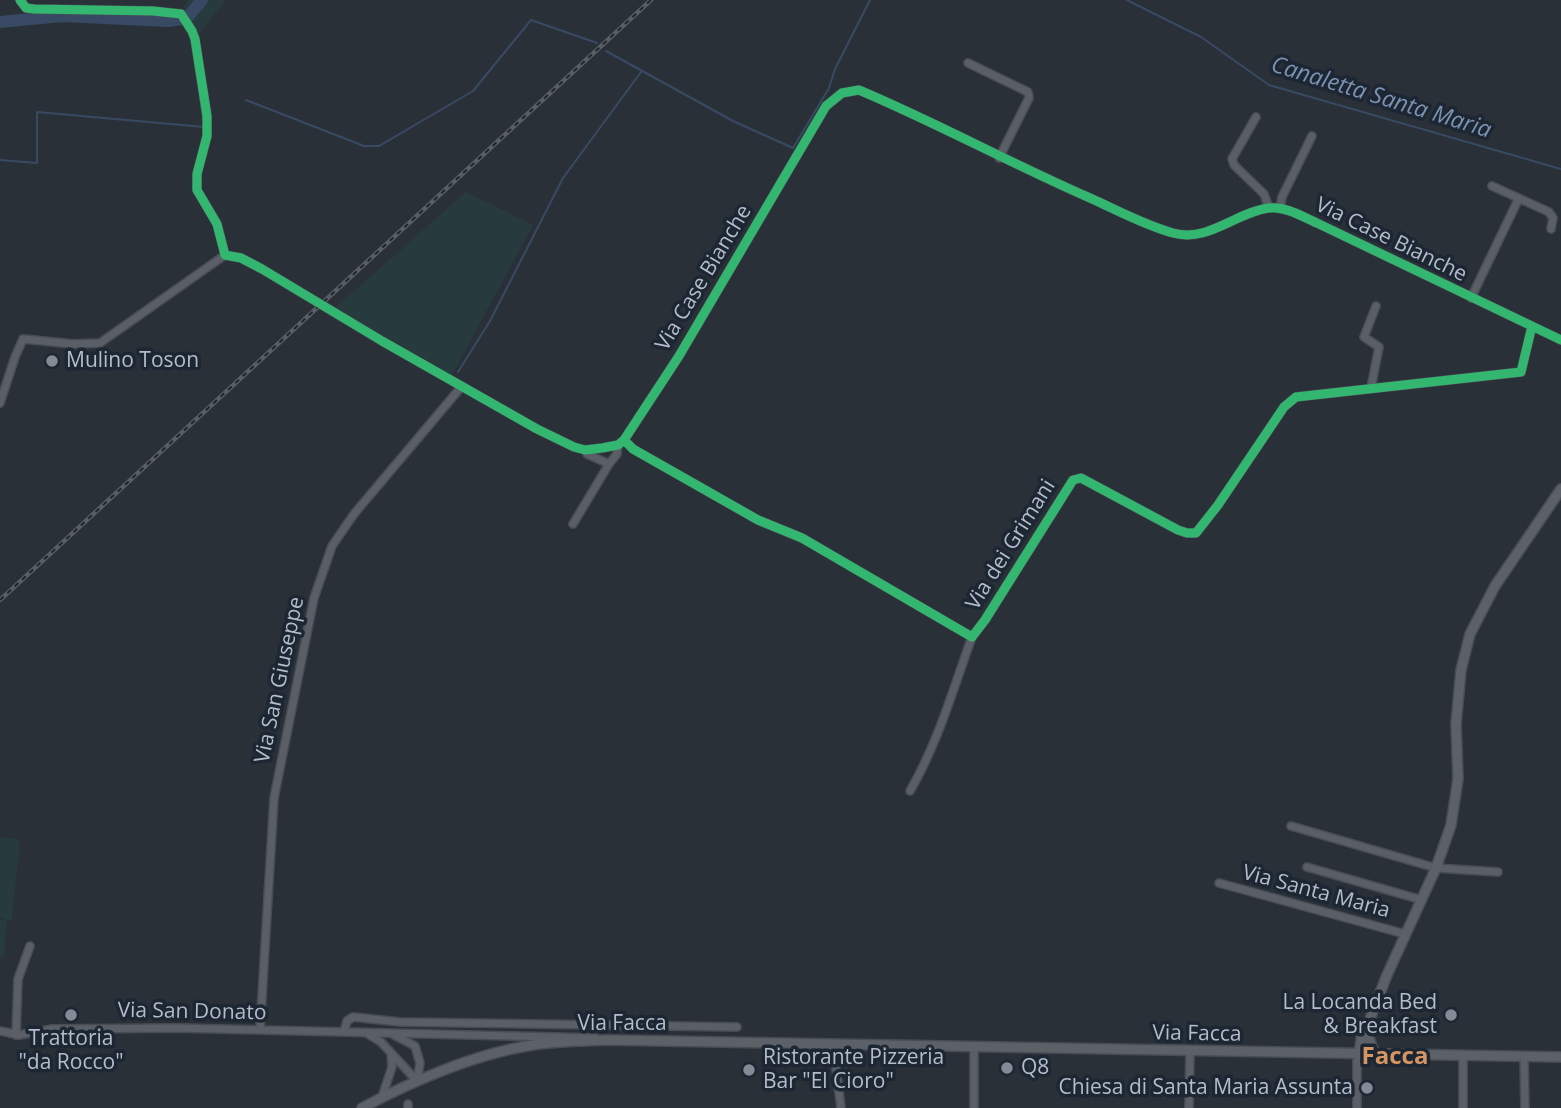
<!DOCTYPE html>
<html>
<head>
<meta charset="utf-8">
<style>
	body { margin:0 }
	canvas { display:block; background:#2a3038 }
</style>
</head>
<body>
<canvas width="1561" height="1108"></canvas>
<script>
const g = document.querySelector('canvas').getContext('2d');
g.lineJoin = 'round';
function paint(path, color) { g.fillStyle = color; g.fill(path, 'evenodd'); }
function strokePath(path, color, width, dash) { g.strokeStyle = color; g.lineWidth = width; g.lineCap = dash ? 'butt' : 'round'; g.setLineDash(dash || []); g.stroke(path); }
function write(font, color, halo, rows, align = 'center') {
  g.font = font + ' "Open Sans",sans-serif'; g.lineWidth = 7; g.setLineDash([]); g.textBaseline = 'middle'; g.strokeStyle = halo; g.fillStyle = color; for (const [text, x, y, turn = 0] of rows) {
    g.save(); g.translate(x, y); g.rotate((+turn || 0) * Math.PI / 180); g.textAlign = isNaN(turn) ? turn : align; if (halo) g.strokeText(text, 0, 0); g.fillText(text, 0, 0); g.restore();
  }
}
paint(new Path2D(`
	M188 0H226L199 34 181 10Z
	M466 192 533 225 452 375 335 308Z
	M0 837 20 840 12 920H7L4 957H0V920H5L0 918Z`), '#273a3e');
strokePath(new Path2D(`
	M1127 0 1201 37 1269 85 1561 169
	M606 51 733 121 793 148 829 88 835 69 870 0
	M246 100 364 146H379L473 91 531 20 597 43
	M0 160 37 163V112L204 127 200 96
	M458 372 490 321 563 178 641 72`), '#384963', 2);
strokePath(new Path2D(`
	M0 22 62 16 168 21 187 18 202 0`), '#384963', 12);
const minor = new Path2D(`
	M20 0 26 8 34 9 153 11 181 14 192 31 195 39 207 116V136L197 174V190L217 224 225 255 241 258 262 269 382 341 537 429 574 447 585 450 602 448 618 445 624 440 679 356 826 106 842 93 859 90C937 123 1012 164 1090 198 1117 210 1144 225 1173 233 1208 243 1236 212 1269 208 1286 206 1303 217 1319 224L1561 340
	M968 63 1028 92 1029 98 999 158
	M1256 117 1232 159 1234 165 1264 194 1269 208
	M1492 186 1549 212 1553 218 1551 229
	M1280 209 1282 197 1312 136
	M1471 298 1519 198
	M1371 388 1379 347 1364 337 1376 306
	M0 403 15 357 23 339 73 344 100 343 225 255
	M624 440 633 449 758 520 802 538 972 637 985 620 1073 480 1081 478 1178 530 1187 533H1196L1218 505 1284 407 1296 397 1521 372 1532 326
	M585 450 587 454 609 464 617 454 618 445
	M573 524 609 464
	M910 791C938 743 953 689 972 637
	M1291 826 1436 868 1498 872
	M1307 867 1422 900
	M1219 883 1405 934
	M260 1030 274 798 314 598 332 546 354 514 462 386
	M0 1031 19 1035 52 1029 178 1028 596 1038
	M344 1032 347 1021 353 1017 400 1022 737 1027
	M368 1034 381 1042 417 1081
	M16 1035 18 979 30 946
	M394 1035 415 1046 420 1063 417 1081
	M833 1044 841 1108
	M974 1047V1108
	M1357 1055V1108
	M1463 1056V1108
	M1524 1056 1525 1108
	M382 1097 392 1067 391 1053
	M408 1108V1104
	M1189 1108 1190 1051`);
const major = new Path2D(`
	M1368 1024 1369 1038 1375 1055
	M1359 1055 1362 1033 1368 1024 1387 975 1436 868 1451 825 1458 779 1456 724 1461 670 1470 634 1495 586 1561 489
	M362 1108C410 1082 473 1055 527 1046 553 1041 580 1041 607 1040L1561 1057`);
strokePath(minor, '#484c53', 10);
strokePath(major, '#484c55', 12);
strokePath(minor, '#5a5e66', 7);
strokePath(major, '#5c6168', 9);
const rail = new Path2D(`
	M0 600 651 0`);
strokePath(rail, '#595d64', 4.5);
strokePath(rail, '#1d2633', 2, [5]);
strokePath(new Path2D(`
	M20 0 26 8 34 9 153 11 181 14 192 31 195 39 207 116V136L197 174V190L217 224 225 255 241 258 262 269 382 341 537 429 574 447 585 450 602 448 618 445 624 440 679 356 826 106 842 93 859 90C937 123 1012 164 1090 198 1117 210 1144 225 1173 233 1208 243 1236 212 1269 208 1286 206 1303 217 1319 224L1561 340
	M624 440 633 449 758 520 802 538 972 637 985 620 1073 480 1081 478 1178 530 1187 533H1196L1218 505 1284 407 1296 397 1521 372 1532 326`), '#33b770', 9);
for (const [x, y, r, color] of [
	[52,361,7,"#848b96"],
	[71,1015,7,"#848b96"],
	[1451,1015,7,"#848b96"],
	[1007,1068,7,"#848b96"],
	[749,1070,7,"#848b96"],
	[1367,1088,7,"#848b96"]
]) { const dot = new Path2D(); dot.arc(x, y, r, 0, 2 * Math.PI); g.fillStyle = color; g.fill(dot); strokePath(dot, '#1d2633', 2.5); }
write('21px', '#b4bcc9', '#1d2633', [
	["Via Case Bianche",1391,240,26],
	["Via Case Bianche",704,278,-59],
	["Via dei Grimani",1011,545,-58],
	["Via San Giuseppe",280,680,-78],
	["Via Santa Maria",1316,892,15],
	["Via San Donato",192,1012,1],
	["Via Facca",622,1024],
	["Via Facca",1197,1034,1]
]);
write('21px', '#b4bcc9', '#1d2633', [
	["Mulino Toson",66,361],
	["La Locanda Bed",1437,1003,"right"],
	["& Breakfast",1437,1027,"right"],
	["Trattoria",71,1039,"center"],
	["\"da Rocco\"",71,1063,"center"],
	["Ristorante Pizzeria",763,1058],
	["Bar \"El Cioro\"",763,1082],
	["Q8",1021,1068],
	["Chiesa di Santa Maria Assunta",1353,1088,"right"]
], 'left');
write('italic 23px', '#7c92b1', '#1d2633', [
	["Canaletta Santa Maria",1381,98,17]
]);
write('bold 24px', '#d59563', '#1d2633', [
	["Facca",1395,1057]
]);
</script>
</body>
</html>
